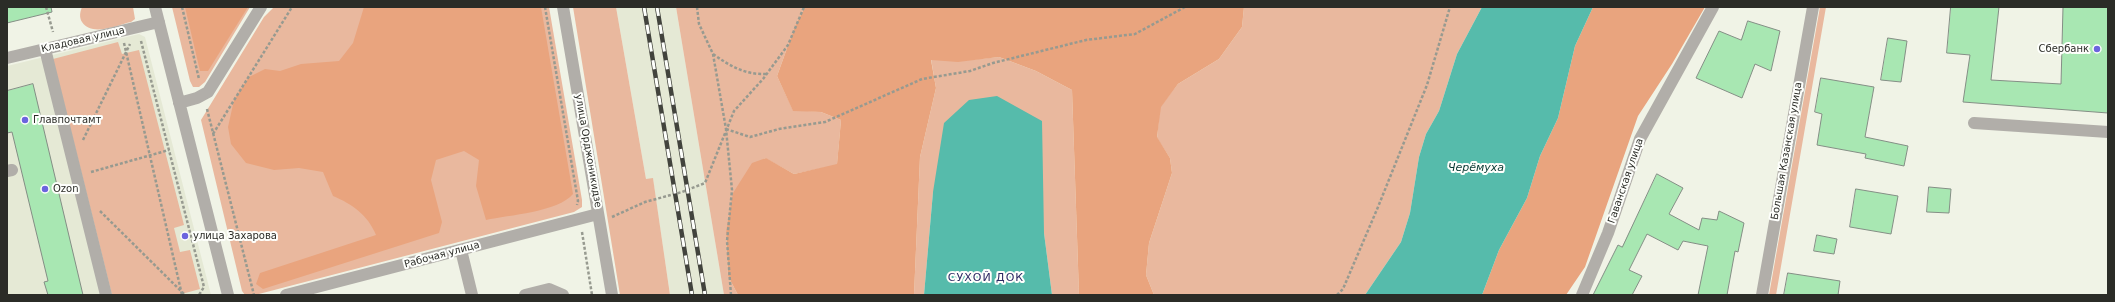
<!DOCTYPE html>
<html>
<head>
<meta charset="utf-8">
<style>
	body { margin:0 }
	#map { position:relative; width:2115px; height:302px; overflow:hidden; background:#f0f3e6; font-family:"DejaVu Sans",sans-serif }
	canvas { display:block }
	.frame { position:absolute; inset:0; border:8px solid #2b2c27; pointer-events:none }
</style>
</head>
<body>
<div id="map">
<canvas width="2115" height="302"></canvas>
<div class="frame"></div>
</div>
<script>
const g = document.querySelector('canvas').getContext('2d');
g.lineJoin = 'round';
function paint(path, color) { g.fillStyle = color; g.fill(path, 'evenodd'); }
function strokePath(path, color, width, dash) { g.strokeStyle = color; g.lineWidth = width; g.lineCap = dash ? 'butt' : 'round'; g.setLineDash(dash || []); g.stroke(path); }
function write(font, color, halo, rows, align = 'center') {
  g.font = font + ' "DejaVu Sans",sans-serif'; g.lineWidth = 4; g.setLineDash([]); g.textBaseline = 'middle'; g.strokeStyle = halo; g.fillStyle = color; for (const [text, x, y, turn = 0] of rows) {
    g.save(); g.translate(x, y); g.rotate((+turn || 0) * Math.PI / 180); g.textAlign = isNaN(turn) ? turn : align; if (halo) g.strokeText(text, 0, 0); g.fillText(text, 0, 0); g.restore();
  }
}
paint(new Path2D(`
	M616 7H676L724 295H670L653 179H646Z
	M139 34 145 37 211 295H7V66Z`), '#e5e9d5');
paint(new Path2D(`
	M82 7H133L135 19 131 22C117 25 92 37 82 22 79 17 80 12 82 7Z
	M172 7H250L205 82 199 87H193L190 81Z
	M274 7H549L582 200V207L574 212 255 295H245L242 291 201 120 264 17Z
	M573 7H616L646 179 653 178 670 295H620Z
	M676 7H805L795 26 777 76 793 110 821 112 841 120 837 165 794 174 765 158 726 232 728 276 738 295H724Z
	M1244 7H1482L1457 54 1439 111 1426 134 1419 157 1410 213 1401 242 1365 295H1154L1146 275 1149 243 1172 173 1170 158 1157 138 1160 107 1178 84 1219 59 1242 27Z
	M1820 7H1826L1776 295H1769Z
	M118 42 122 54 139 50 184 225 174 228 180 252 190 250 200 289 178 295H112L53 59Z
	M999 57 1036 71 1072 90 1079 295H1052L1044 233 933 192 924 295H914L920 157 936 88 931 59 958 61Z`), '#e9b89e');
paint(new Path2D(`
	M185 7H248L208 71H200Z
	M364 7H541L573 194C558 212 509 215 486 220L476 186 479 160 464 151 436 160 431 180 442 222 439 233 263 289 256 284 260 273 376 235C368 215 352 204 333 196L323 172 299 168 274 170 246 163 231 144 228 127 234 100 249 77 265 69 280 71 301 64 339 61 353 43Z
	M805 7H1244L1242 27 1219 59 1178 84 1161 107 1157 137 1170 158 1172 173 1149 243 1146 275 1154 295H1079L1072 90 1036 71 999 57 958 62 931 60 936 88 920 157 914 295H738L728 276 726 232 733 193 752 163 766 158 794 174 837 164 841 120 821 112 793 111 777 76 795 26Z
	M1593 7H1705L1672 64 1638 116 1585 267 1566 295H1482L1499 250 1527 198 1540 156 1558 118 1575 46Z`), '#e9a47e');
paint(new Path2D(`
	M1482 7H1593L1575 46 1558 118 1540 156 1527 198 1499 250 1482 295H1365L1401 242 1410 213 1419 157 1426 134 1439 111 1457 54Z
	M997 96 1042 121 1044 233 1052 295H924L933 192 944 123 969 100Z`), '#56bbab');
const building = new Path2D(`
	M7 7H51L52 12 7 23Z
	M1951 7H1999L1991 80 2061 84 2063 7H2108V113L1963 102 1970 55 1947 53Z
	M1748 21 1780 31 1771 71 1755 64 1742 98 1696 78 1719 31 1741 40Z
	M1888 38 1907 41 1901 82 1881 80Z
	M1821 78 1874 87 1865 137 1908 146 1904 166 1865 158 1866 154 1817 145 1822 114 1815 112Z
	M33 84 83 295H48L44 282 48 281 12 132 7 133V91Z
	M1657 174 1683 188 1669 214 1699 230 1702 218 1717 220 1719 211 1744 223 1738 252 1735 251 1727 295H1698L1708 246 1683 241 1678 250 1647 234 1629 270 1642 276 1632 295H1593L1618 245 1622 247Z
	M1929 187 1951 189 1949 213 1927 212Z
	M1856 189 1898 196 1891 234 1850 227Z
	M1817 235 1837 239 1834 254 1814 251Z
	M1788 273 1840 281 1838 295H1784Z`);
paint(building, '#a8e7b2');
strokePath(building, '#848e85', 1);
strokePath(new Path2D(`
	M46 7 53 32
	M182 7 199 79
	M545 7 578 201 577 205
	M697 7 699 24 713 54 726 129 732 190 727 241 731 295
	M141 41 204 287 199 295
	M124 43 182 295
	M713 54C730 66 745 75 767 74
	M207 109 254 295
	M726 129 750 137 779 129 825 122 922 79 970 71 993 63 1086 40 1135 34 1185 7
	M213 134 292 7
	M83 140 130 44
	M91 172 169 150
	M100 211 185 295
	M612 217 645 202 682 192 705 183 734 111 763 79 788 45 804 7
	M582 232 592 295
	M1337 295 1343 289 1378 207 1427 85 1450 7`), '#979a90', 2.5, [3, 2]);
strokePath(new Path2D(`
	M155 7 228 295
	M563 7 612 295
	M45 49 106 295
	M7 58 159 22
	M179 103 197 98 208 92 261 7
	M1974 123 2108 132
	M7 171 12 170
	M461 250 472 295
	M286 295 598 214
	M525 295 549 289 563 295
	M1582 295 1608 233 1640 139 1713 7
	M1762 295 1813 7`), '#b1aea9', 12);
const rail = new Path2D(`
	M644 7 692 295
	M657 7 705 295`);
strokePath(rail, '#42433d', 4.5);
strokePath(rail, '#fefffc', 3, [9]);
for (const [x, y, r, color] of [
	[2097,49,4,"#6b64de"],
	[25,120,4,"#6b64de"],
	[45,189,4,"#6b64de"],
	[185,236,4,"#6b64de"]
]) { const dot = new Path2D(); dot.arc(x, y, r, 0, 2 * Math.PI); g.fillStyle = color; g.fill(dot); strokePath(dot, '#fefffc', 1.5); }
write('10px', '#2b2c27', '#fefffc', [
	["Кладовая улица",83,40,-13],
	["улица Орджоникидзе",588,151,80],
	["Большая Казанская улица",1787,151,-80],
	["Гаванская улица",1626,181,-71],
	["Рабочая улица",442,255,-15]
]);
write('10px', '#2b2c27', '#fefffc', [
	["Сбербанк",2089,49,"right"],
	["Главпочтамт",33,120],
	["Ozon",53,189],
	["улица Захарова",193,236]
], 'left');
write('italic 11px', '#063731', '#fefffc', [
	["Черёмуха",1476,168]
]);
g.letterSpacing = '1px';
write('11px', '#2c2963', '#fefffc', [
	["СУХОЙ ДОК",986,278]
]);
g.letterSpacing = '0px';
</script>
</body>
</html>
